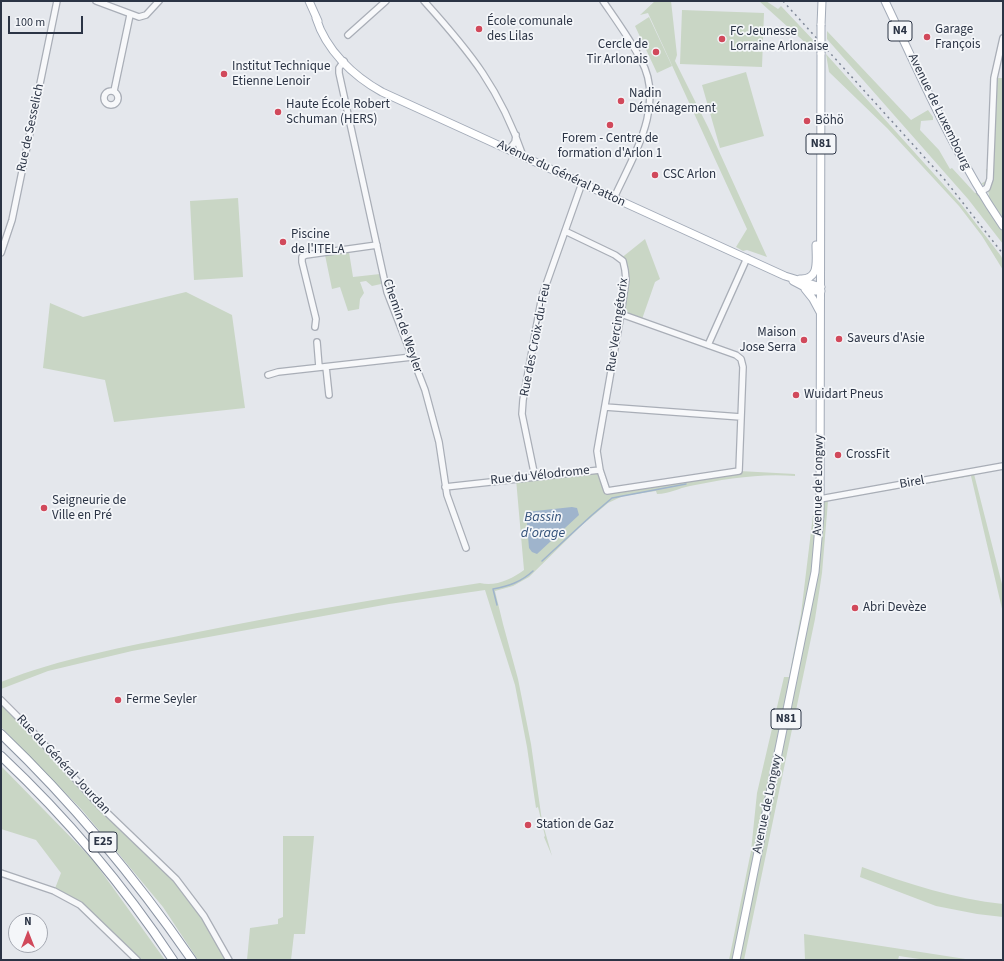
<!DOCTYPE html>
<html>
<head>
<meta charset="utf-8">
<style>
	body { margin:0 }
	#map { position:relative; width:1004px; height:961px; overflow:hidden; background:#e4e7ec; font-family:"Source Sans 3",sans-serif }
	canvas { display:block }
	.frame { position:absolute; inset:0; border:2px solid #2b3445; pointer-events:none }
	.north { position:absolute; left:8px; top:913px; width:40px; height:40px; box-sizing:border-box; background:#f4f6f9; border:1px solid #a4a8b1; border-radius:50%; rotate:0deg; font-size:11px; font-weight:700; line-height:16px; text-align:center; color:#2b3445 }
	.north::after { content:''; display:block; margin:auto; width:14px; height:18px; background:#d1495b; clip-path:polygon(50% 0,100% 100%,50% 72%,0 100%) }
	.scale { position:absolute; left:8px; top:16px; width:75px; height:18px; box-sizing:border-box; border:2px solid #2b3445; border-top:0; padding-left:5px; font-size:12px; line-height:14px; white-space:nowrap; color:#2b3445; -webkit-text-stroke:3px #f4f6f9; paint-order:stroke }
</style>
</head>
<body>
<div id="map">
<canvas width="1004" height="961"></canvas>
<div class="frame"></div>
<div class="north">N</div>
<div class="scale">100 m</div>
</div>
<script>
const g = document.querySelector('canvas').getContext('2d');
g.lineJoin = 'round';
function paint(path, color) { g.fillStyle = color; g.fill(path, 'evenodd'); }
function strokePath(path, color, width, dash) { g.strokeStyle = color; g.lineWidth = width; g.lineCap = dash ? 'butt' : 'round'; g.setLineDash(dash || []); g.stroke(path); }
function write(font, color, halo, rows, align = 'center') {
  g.font = font + ' "Source Sans 3",sans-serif'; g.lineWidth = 3.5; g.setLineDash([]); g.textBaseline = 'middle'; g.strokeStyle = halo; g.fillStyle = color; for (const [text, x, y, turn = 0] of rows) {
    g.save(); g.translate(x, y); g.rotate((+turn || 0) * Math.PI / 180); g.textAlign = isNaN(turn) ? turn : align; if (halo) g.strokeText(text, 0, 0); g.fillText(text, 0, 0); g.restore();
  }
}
paint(new Path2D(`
	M655 1H671L677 55 675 61 708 127 767 257 747 250 743 251 736 247 747 229 648 13 640 15Z
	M759 1H766L778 9 781 6 816 43V47L809 46Z
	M682 10 764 13 762 67 680 64Z
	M649 17 672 66 657 73 635 26Z
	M827 31 911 120 928 110 933 117V120L921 121 920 130 939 150 950 169 952 168 975 193 980 192 985 198 989 195C988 189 987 186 981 184L987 180 986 169H988L991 98 994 78H1003V244L968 199 827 39Z
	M826 54 961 204 1001 256 1003 260V270L982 236 959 206 887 128 829 72Z
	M746 72 764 136 720 148 702 85Z
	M238 198 243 277 194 280 190 201Z
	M645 239 660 279 655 282 641 322 621 314 626 280 620 259Z
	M349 252 353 277 380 274 381 284 372 286 366 281 360 282 364 293 360 299 359 309 348 311 340 287 332 289 325 255Z
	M186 292 232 315 245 408 114 422 105 380 43 368 50 303 83 317Z
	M1003 463V468L974 474 1003 588V613L971 476 828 501 822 573 815 619 744 960H729L751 851 757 793 784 677H789L801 614 813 515H820V499L861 492 863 488Z
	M600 470 608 491 739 471 795 474V476C760 473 724 479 690 486 679 488 669 494 657 494L656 491 623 496 608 503 581 526 529 577 513 586 495 591 503 624 518 679 531 744 542 821 552 856 544 837 545 836 538 807 536 808 527 747 515 685 485 590 389 604 132 651 48 671 1 689V682C61 658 125 647 188 634 285 614 382 598 480 583 495 587 512 579 524 570L516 479Z
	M1 700 191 896 229 960H198L163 907 82 810 1 727Z
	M1 766 93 860 165 960H137L88 911 54 891 61 873 36 840 1 829Z
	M283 836H314L305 934H294L291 960H247L250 928 278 924V919L283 917Z
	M862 867C908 884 955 899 1003 904V917L977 914 936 906 860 877Z
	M804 934 972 960H926L899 956 898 960H805Z`), '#c9d6c5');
paint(new Path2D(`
	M572 507 577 508 579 515 537 554 532 552 529 548 526 512Z`), '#9fb4cc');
strokePath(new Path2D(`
	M542 561 592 515 612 498 686 484
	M497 605 493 589C509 586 521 582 533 571`), '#9fb4cc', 1.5);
const minor = new Path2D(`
	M96 1 139 17 146 15 159 1
	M424 1C471 53 500 89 523 156
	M603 1C616 20 630 39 641 60 666 105 633 156 614 198
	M348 35 386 1
	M344 61 339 68V73L387 292 425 390 439 442 447 495 466 548
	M104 98a7 7 0 1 1 14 0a7 7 0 1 1-14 0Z
	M114 91 130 15
	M509 150 515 142 516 135
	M980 192 987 188 990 179 994 78 1003 38
	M565 231 615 255 623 261 625 270 626 280 621 314 597 451 600 470
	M1 253 12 220 57 1
	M315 327 316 319 302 262V257L306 255 377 245
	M317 342 319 367
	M708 345 747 258
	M326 367 329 395
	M268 375 278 372 412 357
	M605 407 741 417
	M535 477 522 414 523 400 542 296 582 183
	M445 487 600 470 607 491 739 471 743 367 741 359 736 355 621 314
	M820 499 1003 466
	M1 700 32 731 98 804 176 879 204 916 229 960
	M1 873 54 891 80 905 137 960`);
const major = new Path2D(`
	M309 1 318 21
	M885 1C921 77 955 156 1003 226
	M316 18C326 50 353 76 382 92L785 276 821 287
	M821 25 822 1
	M800 279C820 280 816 261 816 245
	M793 281 812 291H821
	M805 289 813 299 820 312
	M736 960 815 572 820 515 821 53`);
const highway = new Path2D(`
	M1 734C73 803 136 879 192 960
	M1 756C66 817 124 886 173 960`);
strokePath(minor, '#a9aeb7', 8);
strokePath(major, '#a3abb8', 9);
strokePath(highway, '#8b94a3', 10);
strokePath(minor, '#f7f8fa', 5.5);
strokePath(major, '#fff', 7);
strokePath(highway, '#fff', 8);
strokePath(new Path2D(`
	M783 1 945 180 1003 254`), '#7d8696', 1.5, [2, 4]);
const majorBridge = new Path2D(`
	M821 53V25`);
strokePath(majorBridge, '#a3abb8', 9, []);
strokePath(majorBridge, '#fff', 7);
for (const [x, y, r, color] of [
	[479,29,4,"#d1495b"],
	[927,37,4,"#d1495b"],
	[722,39,4,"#d1495b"],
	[656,52,4,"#d1495b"],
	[224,74,4,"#d1495b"],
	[621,101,4,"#d1495b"],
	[278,112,4,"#d1495b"],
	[807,121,4,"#d1495b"],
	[610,125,4,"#d1495b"],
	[655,175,4,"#d1495b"],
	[283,242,4,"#d1495b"],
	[839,339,4,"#d1495b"],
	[804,340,4,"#d1495b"],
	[796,395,4,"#d1495b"],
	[838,455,4,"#d1495b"],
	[44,508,4,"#d1495b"],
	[855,608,4,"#d1495b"],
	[118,700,4,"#d1495b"],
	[528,825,4,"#d1495b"]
]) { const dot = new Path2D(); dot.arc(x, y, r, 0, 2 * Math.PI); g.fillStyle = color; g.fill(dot); strokePath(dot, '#f4f6f9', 1.5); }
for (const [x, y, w] of [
	[900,31,24],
	[821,144,30],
	[786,719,30],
	[103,842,28]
]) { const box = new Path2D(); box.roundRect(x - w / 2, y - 10, w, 20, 3); g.fillStyle = '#f4f6f9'; g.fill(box); strokePath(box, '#2b3445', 1); }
write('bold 12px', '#2b3445', null, [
	["N4",900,31],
	["N81",821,144],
	["N81",786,719],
	["E25",103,842]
]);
write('13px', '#2b3445', '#f4f6f9', [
	["École comunale",487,22],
	["des Lilas",487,37],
	["Garage",935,30],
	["François",935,45],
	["FC Jeunesse",730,32],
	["Lorraine Arlonaise",730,47],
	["Cercle de",648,45,"right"],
	["Tir Arlonais",648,60,"right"],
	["Institut Technique",232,67],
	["Etienne Lenoir",232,82],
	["Nadin",629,94],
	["Déménagement",629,109],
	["Haute École Robert",286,105],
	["Schuman (HERS)",286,120],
	["Böhö",815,121],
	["Forem - Centre de",610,139,"center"],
	["formation d'Arlon 1",610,154,"center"],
	["CSC Arlon",663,175],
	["Piscine",291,235],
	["de l'ITELA",291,250],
	["Maison",796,333,"right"],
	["Jose Serra",796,348,"right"],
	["Saveurs d'Asie",847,339],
	["Wuidart Pneus",804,395],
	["CrossFit",846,455],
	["Seigneurie de",52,501],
	["Ville en Pré",52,516],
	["Abri Devèze",863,608],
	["Ferme Seyler",126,700],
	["Station de Gaz",536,825]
], 'left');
write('13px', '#2b3445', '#f4f6f9', [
	["Avenue de Luxembourg",939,112,64],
	["Rue de Sesselich",31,128,-78],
	["Avenue du Général Patton",561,174,25],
	["Rue Vercingétorix",618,325,-82],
	["Chemin de Weyler",402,326,71],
	["Rue des Croix-du-Feu",536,340,-79],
	["Rue du Vélodrome",540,476,-6],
	["Birel",912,483,-10],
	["Avenue de Longwy",819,485,-89],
	["Rue du Général Jourdan",63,765,47],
	["Avenue de Longwy",768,804,-78]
]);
write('italic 14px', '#34527a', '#f4f6f9', [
	["Bassin",543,518],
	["d'orage",543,534]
]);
</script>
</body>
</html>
